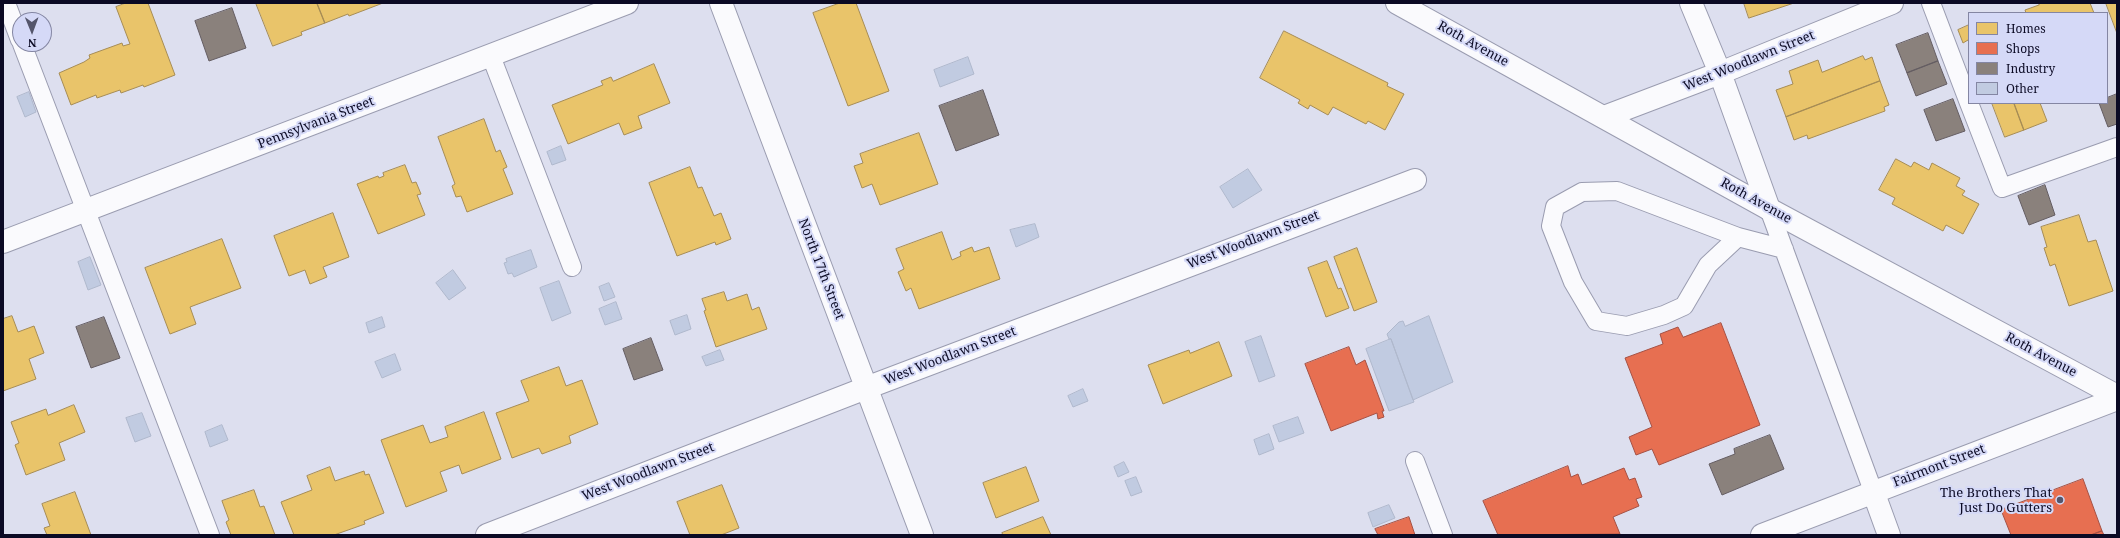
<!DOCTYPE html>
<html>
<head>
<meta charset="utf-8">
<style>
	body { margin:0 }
	#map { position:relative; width:2120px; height:538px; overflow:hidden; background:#dddfef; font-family:"Noto Serif",serif }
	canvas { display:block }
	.frame { position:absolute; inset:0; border:4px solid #0b0a24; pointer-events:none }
	.legend { position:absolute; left:1968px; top:12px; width:140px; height:92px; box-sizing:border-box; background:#d5d9f7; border:1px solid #8486a3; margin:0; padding:5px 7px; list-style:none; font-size:12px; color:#0b0a24 }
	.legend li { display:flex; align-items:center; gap:8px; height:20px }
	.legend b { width:20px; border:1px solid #8486a3 }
	.north { position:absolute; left:12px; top:12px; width:40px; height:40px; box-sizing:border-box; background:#d5d9f7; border:1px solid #8486a3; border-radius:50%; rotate:179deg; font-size:11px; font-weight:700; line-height:16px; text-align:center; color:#0b0a24 }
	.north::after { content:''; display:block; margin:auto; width:14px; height:18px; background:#54556b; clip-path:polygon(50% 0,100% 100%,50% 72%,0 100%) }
</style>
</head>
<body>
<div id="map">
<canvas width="2120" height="538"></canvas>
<div class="frame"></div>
<ul class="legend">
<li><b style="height:11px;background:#e9c46a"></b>Homes</li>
<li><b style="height:11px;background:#e76f51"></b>Shops</li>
<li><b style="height:11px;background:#8a817c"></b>Industry</li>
<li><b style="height:11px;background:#c1cbe1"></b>Other</li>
</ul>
<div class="north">N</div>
</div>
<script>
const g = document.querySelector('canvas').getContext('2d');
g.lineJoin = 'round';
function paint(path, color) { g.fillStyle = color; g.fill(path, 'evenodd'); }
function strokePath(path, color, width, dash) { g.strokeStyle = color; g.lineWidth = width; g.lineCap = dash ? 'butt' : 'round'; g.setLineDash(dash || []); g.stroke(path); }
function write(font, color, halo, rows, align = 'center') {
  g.font = font + ' "Noto Serif",serif'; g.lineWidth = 4; g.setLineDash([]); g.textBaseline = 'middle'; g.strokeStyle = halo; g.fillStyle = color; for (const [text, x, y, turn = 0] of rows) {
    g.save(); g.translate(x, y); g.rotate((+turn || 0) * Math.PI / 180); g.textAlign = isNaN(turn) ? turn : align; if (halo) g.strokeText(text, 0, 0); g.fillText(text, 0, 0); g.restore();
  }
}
const homes = new Path2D(`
	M126 3H148L175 75 144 87 143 85 121 93 120 90 97 98 96 95 71 105 59 73 84 62 90 58 89 55 122 43 123 46 130 44 116 7Z
	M256 3H317L325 23 301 32 302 35 273 46Z
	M317 3H383L349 16 348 14 325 23Z
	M840 3H856L889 91 848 106 813 13Z
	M1744 3H1794L1749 18Z
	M2038 3H2090L2094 13H2026L2025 10 2039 5Z
	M2106 3H2117V33Z
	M1969 25V43L1968 40 1963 43 1958 30Z
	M1284 31 1388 83 1387 86 1404 94 1385 130 1368 121 1366 124 1333 107 1328 115 1310 105 1308 109 1298 103 1300 100 1260 78Z
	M1863 56 1865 60 1872 57 1880 81 1786 117 1776 90 1793 84 1789 71 1818 60 1822 72Z
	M654 64 670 103 638 116 642 128 624 135 619 123 568 144 552 105 603 85 601 81 611 77 613 81Z
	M1880 81 1889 105 1884 107 1885 111 1808 139 1807 135 1794 140 1786 117Z
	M1992 103H2014L2024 130 2005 137Z
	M2014 103H2040L2047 121 2024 130Z
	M484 119 496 152 500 150 507 167 503 169 513 194 467 212 461 196 456 197 452 186 455 184 438 137Z
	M919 133 938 184 880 205 872 184 862 188 854 166 863 163 860 154Z
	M1896 159 1911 167 1914 162 1929 170 1932 163 1960 178 1956 186 1965 191 1962 195 1979 204 1963 234 1946 225 1943 231 1892 204 1895 198 1879 190Z
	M405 165 412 183 416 182 421 194 417 195 425 215 378 234 357 184 378 176 379 178 384 176 383 173Z
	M690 167 698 188 702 187 714 216 721 213 731 239 716 245 715 242 677 256 649 183Z
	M333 213 349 257 323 267 327 277 310 284 305 270 289 276 274 236Z
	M2079 215 2088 242 2096 240 2113 291 2069 306 2055 264 2050 266 2044 248 2047 247 2041 227Z
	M942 232 952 260 961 256 960 252 972 247 974 252 989 247 1000 279 919 309 911 288 906 291 898 272 904 269 896 249Z
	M222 239 241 288 190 307 196 324 170 334 145 268Z
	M1357 248 1377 302 1354 311 1334 257Z
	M1327 261 1338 289 1341 288 1349 308 1326 317 1308 268Z
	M724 292 727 301 747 294 752 310 759 307 767 329 716 347 704 311 706 310 702 299Z
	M12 316 18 332 34 326 44 353 29 359 36 379 3 391V319Z
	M1219 342 1232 376 1163 404 1148 365 1189 350 1190 353Z
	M559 367 566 386 582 380 598 424 569 436 571 443 542 454 539 448 512 458 496 413 529 401 521 381Z
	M74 405 85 432 59 443 65 460 26 475 15 445 19 443 11 422 46 409 48 415Z
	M484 412 501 459 462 474 459 465 440 472 447 491 406 507 381 440 423 425 430 443 448 437 445 427Z
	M330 467 335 481 364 471 365 475 369 474 384 513 364 521 365 524 334 535H294L281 502 312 490 307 476Z
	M1026 467 1039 501 996 518 983 483Z
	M722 485 739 528 721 535H690L677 502Z
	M254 490 260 507 264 506 275 535H231L226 522 229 520 222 501Z
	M75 492 91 535H47L44 528 50 526 42 504Z
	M1043 517 1051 535H1003L1002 533Z`);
paint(homes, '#e9c46a');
strokePath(homes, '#a68c55', 1);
const shops = new Path2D(`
	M1721 323 1760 425 1659 465 1652 449 1636 455 1629 437 1652 427 1625 358 1663 344 1660 334 1678 327 1683 337Z
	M1349 347 1356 365 1365 360 1384 411H1382L1384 417 1378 419 1377 413 1331 431 1305 364Z
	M1568 466 1571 477 1578 474 1582 485 1624 468 1629 480 1635 478 1642 497 1636 499 1639 506 1613 517 1620 534 1498 535 1483 501Z
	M2083 479 2102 531 2091 535H2011L2001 510Z
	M1409 517 1415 535H1378L1375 529Z
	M2102 531 2104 535H2091Z`);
paint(shops, '#e76f51');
strokePath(shops, '#a55144', 1);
const industry = new Path2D(`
	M232 8 246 48 209 61 195 21Z
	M1928 33 1938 61 1907 73 1896 45Z
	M1938 61 1947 84 1916 96 1907 73Z
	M983 90 999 135 956 151 939 106Z
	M2117 94V124L2108 127 2099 103H2107V98Z
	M1953 99 1965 131 1936 141 1924 110Z
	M2045 185 2055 215 2029 225 2018 196Z
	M104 317 120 358 91 368 76 327Z
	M651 338 663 370 634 380 623 349Z
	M1770 435 1784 469 1722 495 1709 464 1735 454 1734 449Z`);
paint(industry, '#8a817c');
strokePath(industry, '#645d62', 1);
const building = new Path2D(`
	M968 57 974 74 940 87 934 70Z
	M29 92 36 112 25 117 17 97Z
	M561 146 566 160 552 165 547 152Z
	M1248 169 1262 190 1233 208 1220 187Z
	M1035 224 1039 237 1016 247 1010 230Z
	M531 250 537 267 514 277 512 273 508 274 504 263 507 262 506 259Z
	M90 257 101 285 88 290 78 262Z
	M453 270 466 288 449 300 436 283Z
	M559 281 571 313 552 321 540 288Z
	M609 283 615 297 604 301 599 287Z
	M616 302 622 319 605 325 599 309Z
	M687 315 691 329 675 335 670 321Z
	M1429 316 1453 382 1413 400 1391 339H1389L1387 334 1399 322 1403 321 1405 326Z
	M382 317 385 327 369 333 366 323Z
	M1261 336 1275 376 1259 382 1245 342Z
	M1391 339 1414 402 1389 411 1366 349Z
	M720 350 724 360 706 366 702 357Z
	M395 354 401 370 382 378 375 362Z
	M1083 389 1088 401 1073 407 1068 396Z
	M142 413 151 436 135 442 126 418Z
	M1298 417 1304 433 1279 442 1273 426Z
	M222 425 228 440 210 447 205 432Z
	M1269 434 1274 449 1259 455 1254 440Z
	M1124 462 1129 472 1118 477 1114 467Z
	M1136 477 1142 492 1131 496 1125 481Z
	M1389 505 1395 518 1373 527 1368 513Z`);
paint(building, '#c1cbe1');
strokePath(building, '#afb8cc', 1);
const lane = new Path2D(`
	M6 3 20 40
	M1931 3 1969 103
	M22 44 210 535
	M491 56 572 267
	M1969 103 2002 188 2117 147
	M1769 209 1873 491
	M1738 237 1708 265 1684 306 1664 315 1627 326 1596 321 1573 282 1551 226 1555 207 1582 192 1617 191 1738 237 1784 249
	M1415 461 1443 535`);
const street = new Path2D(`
	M721 3 922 535
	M1691 3 1720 73 1769 209
	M1604 117 1720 73 1892 3
	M3 242 627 3
	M1873 491 1889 535
	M487 535 866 388 1415 180
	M1762 535 2117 399`);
const secondary = new Path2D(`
	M1397 3 1769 209 2117 396`);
strokePath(lane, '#9a9cb0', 20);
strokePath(street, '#9a9cb0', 24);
strokePath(secondary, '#9a9cb0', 24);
strokePath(lane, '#fafafd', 18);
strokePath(street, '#fafafd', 22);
strokePath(secondary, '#fafafd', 22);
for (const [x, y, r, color] of [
	[2060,500,4,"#54556b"]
]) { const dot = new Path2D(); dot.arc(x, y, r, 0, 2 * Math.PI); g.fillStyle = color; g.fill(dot); strokePath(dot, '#d5d9f7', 1.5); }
write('13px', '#0b0a24', '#d5d9f7', [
	["Roth Avenue",1473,44,29],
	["West Woodlawn Street",1749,61,-22],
	["Pennsylvania Street",316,123,-21],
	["Roth Avenue",1756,201,29],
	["West Woodlawn Street",1253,240,-21],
	["North 17th Street",821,269,69],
	["Roth Avenue",2041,355,28],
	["West Woodlawn Street",950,356,-21],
	["Fairmont Street",1939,466,-21],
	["West Woodlawn Street",648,472,-21]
]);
write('13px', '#0b0a24', '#d5d9f7', [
	["The Brothers That",2052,493],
	["Just Do Gutters",2052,508]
], 'right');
</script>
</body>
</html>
